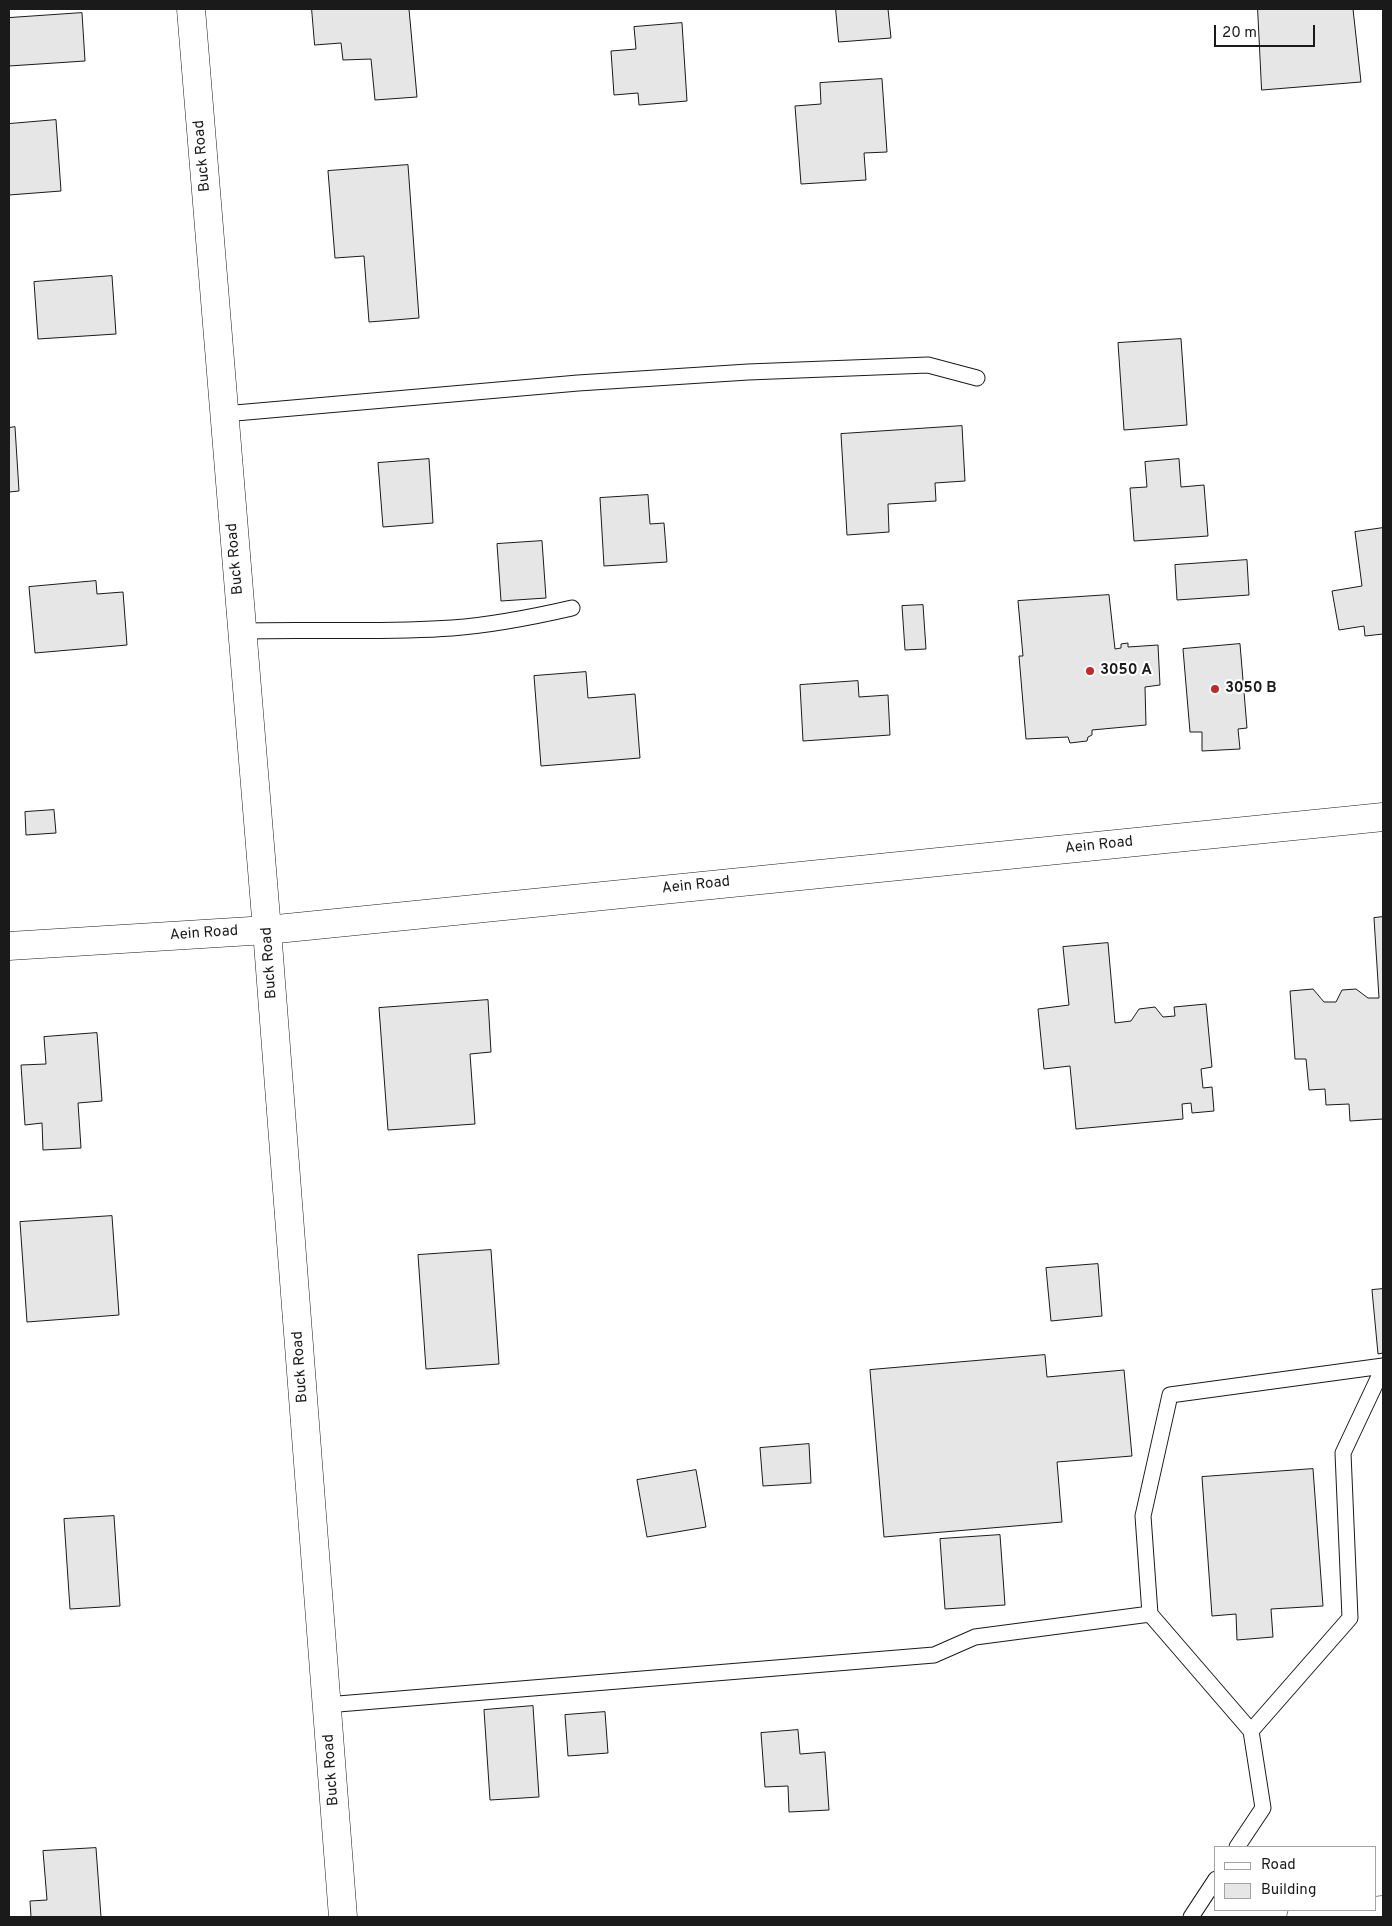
<!DOCTYPE html>
<html>
<head>
<meta charset="utf-8">
<style>
	body { margin:0 }
	#map { position:relative; width:1392px; height:1926px; overflow:hidden; background:#fff; font-family:Overpass,sans-serif }
	canvas { display:block }
	.frame { position:absolute; inset:0; border:10px solid #1a1a1a; pointer-events:none }
	.legend { position:absolute; left:1214px; top:1846px; width:162px; height:65px; box-sizing:border-box; background:#fff; border:1px solid #a3a3a3; margin:0; padding:6px 9px; list-style:none; font-size:15px; color:#1a1a1a }
	.legend li { display:flex; align-items:center; gap:10px; height:25px }
	.legend b { width:25px; border:1px solid #a3a3a3 }
	.scale { position:absolute; left:1214px; top:25px; width:101px; height:22px; box-sizing:border-box; border:2px solid #1a1a1a; border-top:0; padding-left:6px; font-size:15px; line-height:18px; white-space:nowrap; color:#1a1a1a; -webkit-text-stroke:4px #fff; paint-order:stroke }
</style>
</head>
<body>
<div id="map">
<canvas width="1392" height="1926"></canvas>
<div class="frame"></div>
<ul class="legend">
<li><b style="height:6px;background:#fff"></b>Road</li>
<li><b style="height:14px;background:#e6e6e6"></b>Building</li>
</ul>
<div class="scale">20 m</div>
</div>
<script>
const g = document.querySelector('canvas').getContext('2d');
g.lineJoin = 'round';
function paint(path, color) { g.fillStyle = color; g.fill(path, 'evenodd'); }
function strokePath(path, color, width, dash) { g.strokeStyle = color; g.lineWidth = width; g.lineCap = dash ? 'butt' : 'round'; g.setLineDash(dash || []); g.stroke(path); }
function write(font, color, halo, rows, align = 'center') {
  g.font = font + ' Overpass,sans-serif'; g.lineWidth = 4; g.setLineDash([]); g.textBaseline = 'middle'; g.strokeStyle = halo; g.fillStyle = color; for (const [text, x, y, turn = 0] of rows) {
    g.save(); g.translate(x, y); g.rotate((+turn || 0) * Math.PI / 180); g.textAlign = isNaN(turn) ? turn : align; if (halo) g.strokeText(text, 0, 0); g.fillText(text, 0, 0); g.restore();
  }
}
const building = new Path2D(`
	M312 9H415H409L417 97 375 100 371 59 343 60 341 43 315 45Z
	M836 9H888L891 38 839 42Z
	M1258 9H1353L1361 82 1262 90Z
	M82 13 85 61 9 66V18Z
	M682 23 687 101 639 105 638 93 614 95 611 51 636 49 634 27Z
	M882 79 887 152 864 153 866 180 801 184 795 106 821 104 820 83Z
	M56 120 61 191 9 195V124Z
	M408 165 419 318 369 322 364 256 335 258 328 171Z
	M112 276 116 334 38 339 34 282Z
	M1181 339 1187 425 1124 430 1118 343Z
	M962 426 965 481 935 483 936 501 888 504 889 532 847 535 841 434Z
	M15 427 19 491 9 492V428Z
	M429 459 433 523 383 527 378 463Z
	M1179 459 1181 487 1204 485 1208 536 1134 541 1130 488 1147 487 1145 462Z
	M648 495 650 524 664 523 667 562 604 566 600 498Z
	M1383 528V634L1365 636 1364 626 1339 630 1332 591 1362 586 1355 532Z
	M542 541 546 598 501 601 497 544Z
	M1247 560 1249 595 1177 600 1175 565Z
	M96 581 97 594 123 592 127 645 35 653 29 587Z
	M1109 595 1115 649 1121 648V644L1128 643V647L1158 645 1160 685 1145 687 1146 725 1092 730V735L1088 737 1087 741 1070 743 1068 737 1026 739 1019 656H1023L1018 601Z
	M923 605 926 649 905 650 902 606Z
	M1240 644 1247 728 1238 729 1240 749 1202 751V732H1190L1183 649Z
	M586 672 588 698 635 694 640 758 541 766 534 676Z
	M858 681 859 697 888 695 890 735 803 741 800 685Z
	M54 810 56 833 26 835 25 812Z
	M1383 917V1119L1350 1121 1349 1104 1326 1105 1325 1089 1309 1090 1306 1059H1295L1290 991 1313 989 1324 1002H1336L1342 990 1356 989 1368 998H1379L1374 918Z
	M1108 943 1115 1023 1131 1021 1139 1009 1155 1007 1163 1017 1175 1016 1174 1007 1206 1004 1212 1067 1201 1069 1203 1088 1212 1087 1214 1111 1192 1113 1191 1103 1182 1104 1183 1119 1076 1129 1070 1066 1044 1069 1038 1009 1069 1005 1063 947Z
	M488 1000 491 1052 470 1054 475 1124 388 1130 379 1008Z
	M97 1033 102 1101 78 1103 81 1148 43 1150 42 1123 25 1125 21 1065 46 1064 44 1037Z
	M112 1216 119 1315 27 1322 20 1222Z
	M491 1250 499 1364 426 1369 418 1255Z
	M1098 1264 1102 1316 1051 1321 1046 1268Z
	M1383 1289V1353L1378 1354 1372 1290Z
	M1045 1355 1047 1377 1124 1370 1132 1456 1057 1462 1062 1522 884 1537 870 1370Z
	M809 1444 811 1483 763 1486 760 1448Z
	M1313 1469 1323 1606 1271 1609 1273 1637 1237 1640 1236 1614 1212 1616 1202 1477Z
	M696 1470 706 1527 647 1537 637 1480Z
	M114 1516 120 1606 70 1609 64 1519Z
	M1000 1535 1005 1605 945 1609 940 1539Z
	M533 1706 539 1797 490 1800 484 1710Z
	M605 1712 608 1753 568 1756 565 1715Z
	M798 1730 800 1754 825 1752 829 1810 789 1812 788 1786 765 1787 761 1733Z
	M96 1848 101 1917H31L30 1901 47 1900 43 1851Z`);
paint(building, '#e6e6e6');
strokePath(building, '#1a1a1a', 1);
const lane = new Path2D(`
	M224 414 578 383 748 372 928 365 977 378
	M242 631C312 629 382 633 452 628 492 625 533 617 572 608
	M326 1705 934 1655 975 1637 1150 1614
	M1251 1731 1150 1614 1143 1516 1170 1395 1383 1366
	M1237 1847 1263 1808 1251 1731 1350 1618 1343 1453 1383 1368
	M1191 1917 1216 1879`);
const street = new Path2D(`
	M9 946 267 930 1383 817
	M1301 1917 1383 1910`);
const secondary = new Path2D(`
	M191 9 267 930 343 1917`);
strokePath(lane, '#1a1a1a', 17);
strokePath(street, '#1a1a1a', 29);
strokePath(secondary, '#1a1a1a', 29);
strokePath(lane, '#fff', 15);
strokePath(street, '#fff', 28);
strokePath(secondary, '#fff', 28);
for (const [x, y, r, color] of [
	[1090,671,5,"#c62828"],
	[1215,689,5,"#c62828"]
]) { const dot = new Path2D(); dot.arc(x, y, r, 0, 2 * Math.PI); g.fillStyle = color; g.fill(dot); strokePath(dot, '#fff', 2); }
write('15px', '#1a1a1a', '#fff', [
	["Buck Road",203,156,-95],
	["Buck Road",236,559,-95],
	["Aein Road",1099,846,-6],
	["Aein Road",696,886,-6],
	["Aein Road",204,934,-4],
	["Buck Road",270,963,-94],
	["Buck Road",301,1367,-94],
	["Buck Road",332,1770,-94]
]);
write('bold 15px', '#1a1a1a', '#fff', [
	["3050 A",1100,671],
	["3050 B",1225,689]
], 'left');
</script>
</body>
</html>
